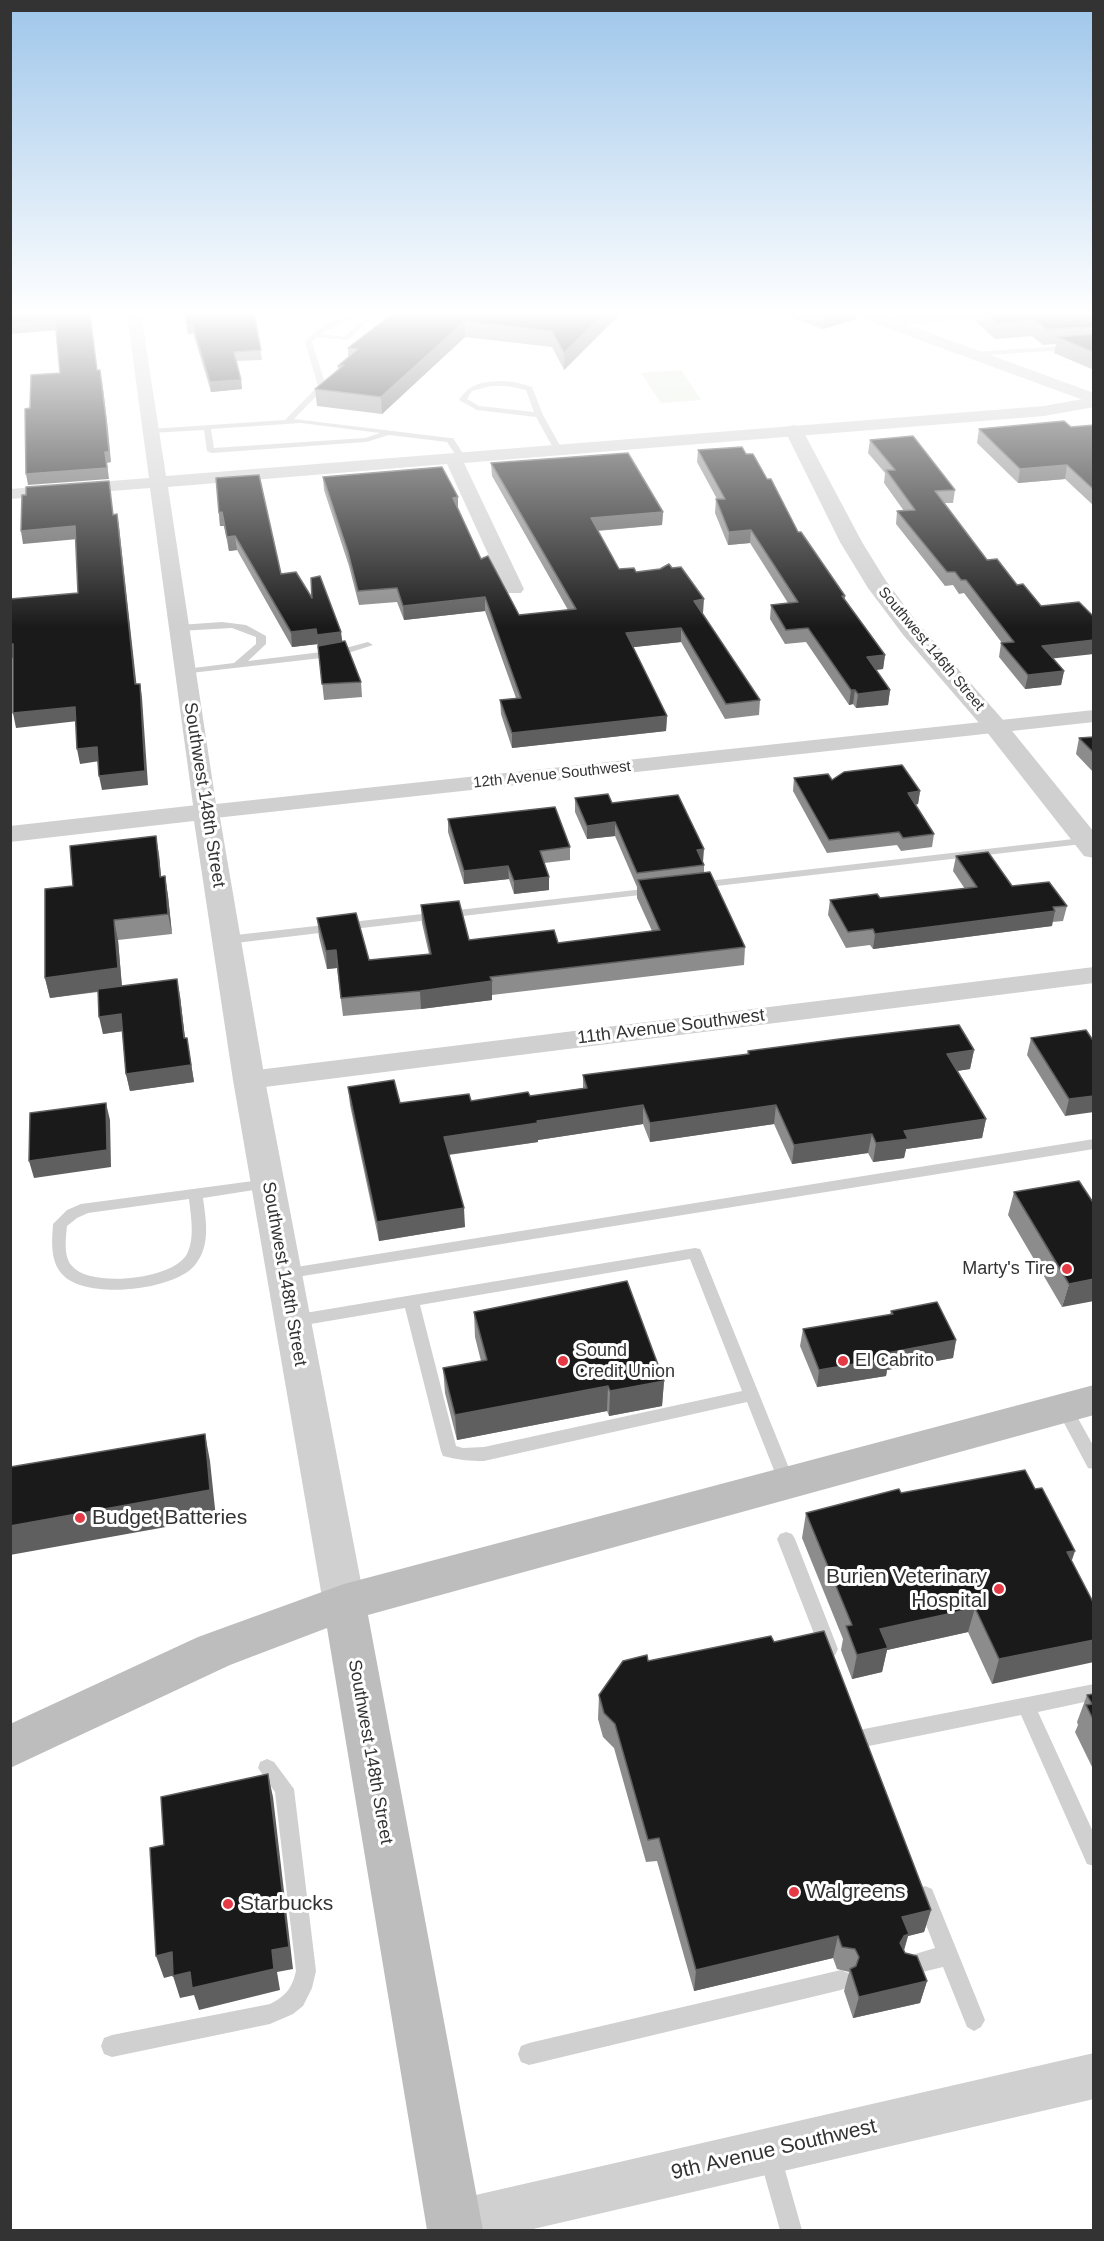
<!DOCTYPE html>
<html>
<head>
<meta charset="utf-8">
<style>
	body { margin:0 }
	#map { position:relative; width:1104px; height:2241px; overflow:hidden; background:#fff; font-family:Helvetica,sans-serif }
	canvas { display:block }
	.frame { position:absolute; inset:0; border:12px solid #333; pointer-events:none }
</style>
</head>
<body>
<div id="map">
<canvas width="1104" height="2241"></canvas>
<div class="frame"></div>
</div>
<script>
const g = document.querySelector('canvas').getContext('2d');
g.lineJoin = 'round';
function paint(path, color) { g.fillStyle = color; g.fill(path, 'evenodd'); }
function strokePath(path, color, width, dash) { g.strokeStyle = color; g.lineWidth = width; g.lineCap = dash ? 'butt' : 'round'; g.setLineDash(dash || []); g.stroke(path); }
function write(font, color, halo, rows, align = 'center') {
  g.font = font + ' Helvetica,sans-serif'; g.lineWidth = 6; g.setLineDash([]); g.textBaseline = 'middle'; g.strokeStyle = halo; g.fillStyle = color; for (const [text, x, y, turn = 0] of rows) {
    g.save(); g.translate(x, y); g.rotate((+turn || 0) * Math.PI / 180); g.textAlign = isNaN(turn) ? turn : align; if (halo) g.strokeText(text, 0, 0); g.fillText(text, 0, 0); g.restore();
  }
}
paint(new Path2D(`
	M681 370 701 400 661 403 641 373Z`), '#e6ecdf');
paint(new Path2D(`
	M354 314H365L342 322 321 334 344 337 369 314H376L348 340 316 337 312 342 326 386 294 419 450 438H453L466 458 465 460H459L447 442 389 435 366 442 211 453 207 451 204 430 151 433 147 431 151 429 285 420 318 386 305 342C317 327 334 319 354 314ZM301 423 380 433 365 438 214 448 211 429Z
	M1094 344V348L972 356 968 354 972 352Z
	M499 381 515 382 532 387 543 415 563 451 562 453H556L536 417 477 410 459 400C469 384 481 382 499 381ZM491 386H507L526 390 534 412 479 406 467 399 472 391Z
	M222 622 246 625 266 636V644L248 661 338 650 368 642 373 645 339 656 182 674V670L185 669 234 663 256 644V637L232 628 179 631 174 628 179 625Z
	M1091 837H1094V843H1091L699 888 693 885 699 882Z
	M653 888 657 889 659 891 657 893 227 944 221 940 227 936Z
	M1094 1139V1149L284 1279 279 1278 277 1274 279 1270 284 1269Z
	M268 1179 273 1181 275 1184 273 1187 203 1198C206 1220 211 1246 195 1265 174 1291 83 1301 61 1273 50 1259 52 1241 53 1224L67 1210 81 1204ZM189 1199C191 1217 195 1238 187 1254 173 1280 90 1288 72 1266 63 1256 66 1238 67 1226L77 1218 88 1213Z
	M695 1248 700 1249 702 1253 795 1483 793 1488 787 1490 781 1488 747 1402 484 1461C469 1461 458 1460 443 1456L441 1451 405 1308 293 1327 288 1325 285 1321 288 1317 293 1315ZM690 1259 742 1391 484 1447 463 1448 456 1446 420 1305Z
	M1064 1402 1070 1404 1094 1447V1469L1088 1468 1056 1408 1058 1404Z
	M786 1532 792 1534 795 1539 838 1649 835 1655 829 1657 823 1655 820 1649 777 1539 780 1534Z
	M1094 1684V1700L1038 1712 1094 1834V1866L1087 1864 1021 1715 864 1747 857 1744 855 1738 857 1732 864 1729Z
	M267 1759 274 1762 294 1789 316 1971 312 1988 303 2006 293 2014 270 2024 112 2057 104 2054 101 2046 104 2038 112 2035 270 2004C286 1996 292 1988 296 1971L275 1792 258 1768 260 1762Z
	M925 1886 932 1889 985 2020 981 2027 974 2031 967 2027 943 1967 906 1976 899 1973 896 1966 899 1959 935 1948 915 1896 918 1889Z
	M841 1970 848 1973 851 1980 848 1987 841 1990 529 2065 521 2062 518 2054 521 2046 529 2043Z
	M770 2145 778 2148 781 2156 802 2230H780L759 2156 762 2148Z`), '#d0d0d0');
paint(new Path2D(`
	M127 314H141L166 476 1044 406 1094 397V407L1044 416 464 463 524 589 521 593H507L504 589 447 464 168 487 216 804 1094 710V722L206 819 198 817 194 812 150 488 10 499V489L149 478Z
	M934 314H991L984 318 884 326 877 322 884 318Z
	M1094 967V983L249 1089 239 1086 235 1080 239 1074 249 1071Z
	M1094 2053V2099L529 2230H433L430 2224 437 2207 454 2200Z`), '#d0d0d0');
paint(new Path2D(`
	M855 314H878L1094 393V404L857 317Z
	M794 425 801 427 803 431 862 542 886 581 920 626 1004 721 1094 832V858L1084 856 986 731 904 636 868 588 840 542 785 431 787 427Z
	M206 804 215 806 219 812 265 1080 365 1603 359 1616 344 1622 329 1616 323 1603 233 1080 194 821 10 842V826Z`), '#d0d0d0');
paint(new Path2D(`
	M1094 1385V1415L368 1615 483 2230H427L327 1628 230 1665 10 1768V1724L198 1637 344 1584Z`), '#bdbdbd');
paint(new Path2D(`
	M184 314H254L262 360 236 361 241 380 242 389 211 392 193 333 188 334Z
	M392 314H620L564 370 552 347 465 337 382 414 317 406 315 389 338 370V366L348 357V348Z
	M782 314H856V319L823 329Z
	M976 314H1094V370L1054 353 1056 344 1043 345 1032 336 995 339 975 321Z
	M1094 425V506L1065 479 1018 483 977 443 979 429 1071 427Z
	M870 440 955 490 953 503H944L1053 659 1064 671 1061 685 1025 689 999 657 1001 643H1002L964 593 959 594 953 585 945 586 896 524 897 511H904L884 483 885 473 868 453Z
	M698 450 746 454 798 532 845 596V600L885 655 883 669 876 670 890 690 888 705 856 708 853 704 849 705 806 642 785 644 770 619 771 605 788 603 750 543 728 545 715 513 716 499H717L697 462Z
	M491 463 663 512 662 525 598 531 619 569 636 572 703 613H702L760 700 759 715 725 719 681 642 633 647 667 716 666 731 512 748 501 714 500 700 516 698 485 611 404 620 397 602 359 605 349 566 324 490 323 477 458 497V508L481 559 519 615 568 610 492 476Z
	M219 513 281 574 312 598 342 642 361 682 362 697 324 700 318 644 292 647 237 550 229 551 224 526H220Z
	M1094 737V773L1076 754 1079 738Z
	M794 778 832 780 920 791 918 804 915 805 934 834 932 847 901 851 897 845 827 853 793 791Z
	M575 798 612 803 703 862 704 865V873L745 947 744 965 492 995V1000L421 1009 343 1016 337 968 327 969 319 937 317 918 369 960 429 954 422 923 421 905 469 940 558 943 652 931 637 898V887L615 836 587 839 575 812Z
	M448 819 570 847V860L544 863 549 890 514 894 509 879 464 884 448 832Z
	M159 855 161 876H165L168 896 172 934 118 940 122 986 180 996 185 1038H187L194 1082 130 1091 126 1074 122 1031 103 1034 98 992 50 998 45 978 73 886Z
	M956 856 1012 886 1067 906 1063 921 1052 922V926L873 949 870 945 846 948 828 915 830 900 880 898 965 889 953 871Z
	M1031 1038 1094 1042 1065 1116 1027 1055Z
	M974 1050 970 1069 957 1071 986 1119 982 1138 906 1149 904 1158 873 1162 868 1153 792 1164 774 1124 650 1142 643 1124 538 1140V1142L449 1155 465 1227 379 1241 350 1105 348 1087 400 1103 471 1101 530 1096 583 1088V1075L747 1055 748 1051Z
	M1014 1192 1094 1204 1062 1307 1008 1215Z
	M891 1311 956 1340 953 1358 887 1370 886 1376 817 1387 800 1346 803 1329 890 1315Z
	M474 1312 664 1381 662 1406 609 1416 607 1411 457 1440 445 1393 443 1368 481 1361 475 1337Z
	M1035 1489 1075 1551 992 1684 968 1632 887 1650 882 1672 852 1679 841 1650 843 1639 802 1538 806 1513 901 1493Z
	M774 1642 931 1910 924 1932 908 1936 904 1951 927 1981 920 2003 853 2018 844 1991 849 1972 837 1969 833 1958 694 1991 657 1861 646 1862 614 1748 603 1737 598 1719 599 1695 648 1661Z
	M1094 1694V1771L1075 1732 1078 1725 1077 1722 1087 1695Z`), '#8c8c8c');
paint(new Path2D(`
	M604 314H620L564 370V353Z
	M825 314H856V319L823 329Z
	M55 320 57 330 10 334V324Z
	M465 321V337L382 414 381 397Z
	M187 324H192L193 333 188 334Z
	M102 380 108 430 111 462 107 463 109 479 28 485 26 474 105 452Z
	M241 380 242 389 211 392 210 382Z
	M1067 465 1065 479 1018 483 1020 469Z
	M458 497V511L453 498Z
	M222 512 224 526H220L219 513Z
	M663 512 662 525 591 531V518Z
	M117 514 119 527 138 698 135 684Z
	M75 526 78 539 23 544 21 531Z
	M751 530 750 543 728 545 729 532Z
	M235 536 237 550 229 551 227 537Z
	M485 597V611L404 620 403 606Z
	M704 599 703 613 693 615 694 601Z
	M681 628V642L626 648V633Z
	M316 629 318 644 292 647 291 632Z
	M341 632 343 646 318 650 317 635Z
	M1094 640V654L1039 660 1042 646Z
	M10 644H13L16 658H10Z
	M885 655 883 669 865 671 867 657Z
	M1064 671 1061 685 1025 689 1028 675Z
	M140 684 142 698 148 785 102 790 99 776Z
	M851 690H855L853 704 849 705Z
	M890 690 888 705 856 708 858 694Z
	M75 707 78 721 16 728 13 713Z
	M667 716 666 731 512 748V733Z
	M97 747 100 761 80 764 77 749Z
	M920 791 918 804 906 806 908 793Z
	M615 822V836L587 839V826Z
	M156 836 159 855 163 897 160 877Z
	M704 849 703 862 696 863 697 850Z
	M508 866 509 879 464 884V871Z
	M165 876 168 896 172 934 168 914Z
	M549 877V890L514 894V881Z
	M1055 911 1052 926 873 949 875 934Z
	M114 920 118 940 122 988 50 998 45 978Z
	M336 950 337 968 327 969 326 951Z
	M177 979 180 996 187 1055 184 1038Z
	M492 981V1000L421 1009 420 991Z
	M121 1014 124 1031 103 1034 99 1017Z
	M187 1038 194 1082 130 1091 126 1074Z
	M974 1050 970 1069 943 1073 947 1054Z
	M1094 1096V1112L1065 1116 1069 1099Z
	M106 1103 110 1120 111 1167 34 1178 29 1161Z
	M643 1105V1124L538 1140V1142L445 1155 444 1137 537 1121Z
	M776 1105 774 1124 650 1142V1123Z
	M986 1119 982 1138 906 1149 904 1158 873 1162 876 1143 904 1131Z
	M872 1134 868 1153 792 1164 794 1145Z
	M464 1208 465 1227 379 1241 377 1222Z
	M1094 1279V1301L1062 1307 1069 1284Z
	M956 1340 953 1358 887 1370 886 1376 817 1387 819 1370 887 1353Z
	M664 1381 662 1406 609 1416 610 1391Z
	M608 1386 607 1411 457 1440 455 1415Z
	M205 1434 210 1461 216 1518 10 1555V1526Z
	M1075 1551 1067 1575V1552Z
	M975 1608 968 1632 887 1650 882 1672 852 1679 857 1655 880 1629Z
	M1094 1640V1662L992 1684 999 1659Z
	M268 1774 273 1797 293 1969 277 1972 280 1990 199 2010 194 1995 180 1998 173 1976 190 1972 272 1950Z
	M931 1910 924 1932 908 1936 902 1956 897 1958 902 1917Z
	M838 1936 833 1958 694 1991 696 1970Z
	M172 1952 179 1974 164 1978 156 1956Z
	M927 1981 920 2003 853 2018 859 1997Z`), '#5f5f5f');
const building = new Path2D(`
	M10 314H90L97 370H100L106 419 109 452H105L107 468 26 474 25 409 30 408 31 375 60 373 55 320 10 324Z
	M185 314H254L261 350 234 352 241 380 210 382 192 324H187Z
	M392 314H604L564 353 552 331 465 321 381 397 315 389 344 365 338 366 358 349 348 348Z
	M987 314H1094V327L1046 329 1035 320 998 323Z
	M1094 334V352L1057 337Z
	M1064 421 1071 427 1094 425V490L1067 465 1020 469 979 429Z
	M913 436 955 490 935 491 987 560 997 559 1017 585 1023 584 1041 606 1079 602 1094 617V640L1042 646 1064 671 1028 675 1001 643 1014 642 966 580H961L955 572H947L897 511 915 510 886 470H895L870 440Z
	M742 447 746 454H753L767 479H771L798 532H801L845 596H842L885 655 867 657 890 690 858 694 855 690H851L808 628 786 630 771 605 798 602 751 530 729 532 716 499H725L698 450Z
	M628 453 663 512 591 518 619 569 634 568 636 572 660 569 669 564 672 568 681 567 704 599 694 601 760 700 726 704 681 628 626 633 667 716 512 733 500 700 521 698 485 597 403 606 397 588 358 591 348 552 323 477 442 467 458 497 453 498 481 559 488 556 519 615 576 609 491 463Z
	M259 475 281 574 296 572 312 598 311 578 320 576 341 632 317 635 316 629 291 632 235 536 227 537 222 512 219 513 216 478Z
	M109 481 113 515 117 514 135 684H140L145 771 99 776 97 747 77 749 75 707 13 713V644H10V599L78 593 75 526 21 531 22 495H26V487Z
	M345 641 361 682 322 684 318 646Z
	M1094 737V753L1079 738Z
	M902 765 920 791 908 793 934 834 903 838 899 832 829 840 794 778 828 774 832 780 844 772Z
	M608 794 612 803 678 795 704 849 697 850 704 865 637 873 615 822 587 826 575 798Z
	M555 807 570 847 540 851 549 877 514 881 508 866 464 871 448 819Z
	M156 836 160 877 165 876 168 914 114 920 118 968 45 978V889L73 886 70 846Z
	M988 852 1012 886 1049 882 1067 906 1053 907 1055 911 875 934 873 929 848 932 830 900 877 894 880 898 977 887 956 856Z
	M710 872 745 947 490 977 492 981 420 991 341 998 336 950 326 951 317 918 356 913 369 960 431 954 421 905 459 901 469 940 554 930 558 943 660 930 638 880Z
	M177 979 184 1038H187L191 1065 126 1074 121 1014 99 1017 98 989Z
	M959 1025 974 1050 947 1054 986 1119 904 1131 908 1139 876 1143 872 1134 794 1145 776 1105 650 1123 643 1105 537 1121 538 1123 444 1137 464 1208 377 1222 348 1087 394 1080 400 1103 469 1094 471 1101 528 1092 530 1096 587 1088 583 1075 749 1054 748 1051 847 1038Z
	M1086 1030 1094 1042V1096L1069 1099 1031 1038Z
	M106 1103 107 1150 29 1161 30 1113Z
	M1079 1181 1094 1204V1279L1069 1284 1014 1192Z
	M627 1281 664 1381 610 1391 608 1386 455 1415 443 1368 487 1360 474 1312Z
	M937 1302 956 1340 887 1353 890 1358 819 1370 803 1329 893 1314 891 1311Z
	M205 1434 210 1490 10 1526V1467Z
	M1025 1470 1035 1489 1042 1488 1075 1551 1067 1552 1094 1604V1640L999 1659 975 1608 880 1629 888 1648 857 1655 846 1626 852 1625 806 1513 899 1489 901 1493Z
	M824 1631 931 1910 902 1917 909 1934 904 1936 900 1943 905 1953 917 1956 927 1981 859 1997 850 1969 856 1966 859 1957 855 1949 842 1947 838 1936 696 1970 659 1838 648 1840 615 1724 604 1713 599 1695 623 1661 647 1655 648 1661 771 1636 774 1642Z
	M1094 1694V1721L1086 1705 1092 1704 1087 1695Z
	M268 1774 289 1947 272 1950 274 1969 192 1988 190 1972 173 1976 172 1952 156 1956 150 1848 164 1845 161 1797Z`);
paint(building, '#1a1a1a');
strokePath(building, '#5f5f5f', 1.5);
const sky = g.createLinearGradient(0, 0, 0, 627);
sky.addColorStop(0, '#9ec6ea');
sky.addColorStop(0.5, '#fff');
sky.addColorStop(1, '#ffffff00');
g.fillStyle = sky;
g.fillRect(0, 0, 1104, 627);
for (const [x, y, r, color] of [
	[1067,1269,6,"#e63946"],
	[563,1361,6,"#e63946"],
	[843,1361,6,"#e63946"],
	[80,1518,6,"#e63946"],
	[999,1589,6,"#e63946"],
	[794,1892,6,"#e63946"],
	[228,1904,6,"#e63946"]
]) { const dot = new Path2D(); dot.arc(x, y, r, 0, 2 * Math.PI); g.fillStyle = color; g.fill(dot); strokePath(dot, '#fff', 2); }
write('15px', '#333', '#fff', [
	["Southwest 146th Street",931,649,50],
	["12th Avenue Southwest",552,775,-6]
]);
write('18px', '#333', '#fff', [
	["Southwest 148th Street",204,795,81],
	["11th Avenue Southwest",671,1027,-7],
	["Southwest 148th Street",284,1274,80],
	["Southwest 148th Street",370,1752,80]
]);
write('18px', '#333', '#fff', [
	["Marty's Tire",1055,1269,"right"],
	["Sound",575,1351],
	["Credit Union",575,1372],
	["El Cabrito",855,1361]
], 'left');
write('21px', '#333', '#fff', [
	["Budget Batteries",92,1518],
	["Burien Veterinary",987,1577,"right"],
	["Hospital",987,1601,"right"],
	["Walgreens",806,1892],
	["Starbucks",240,1904]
], 'left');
write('21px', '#333', '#fff', [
	["9th Avenue Southwest",774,2150,-13]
]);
</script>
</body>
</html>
